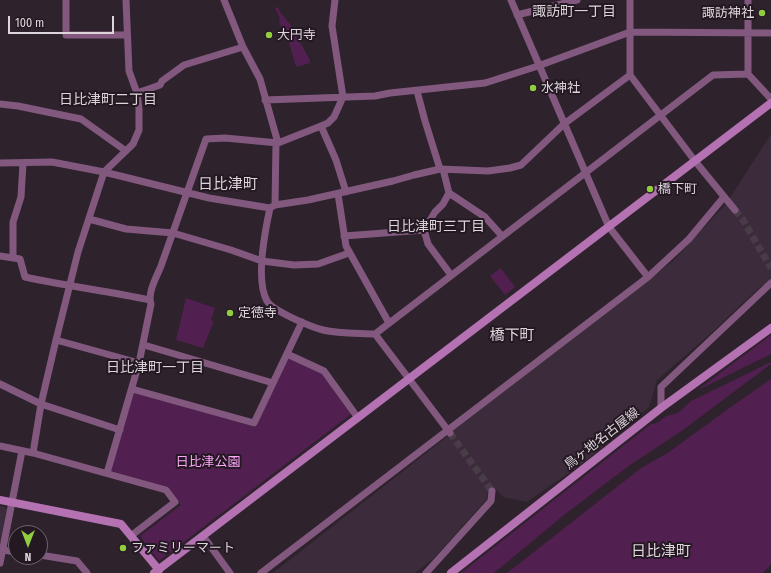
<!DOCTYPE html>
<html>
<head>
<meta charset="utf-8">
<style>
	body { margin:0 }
	#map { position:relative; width:771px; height:573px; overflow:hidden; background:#2e222d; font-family:"Fira Sans Condensed",sans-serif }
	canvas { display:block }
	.north { position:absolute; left:8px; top:525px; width:40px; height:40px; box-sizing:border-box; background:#241923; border:1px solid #6e646d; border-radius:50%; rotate:180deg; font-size:11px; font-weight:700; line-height:16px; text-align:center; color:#ddd5dc }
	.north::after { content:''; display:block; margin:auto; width:14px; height:18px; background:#91cd40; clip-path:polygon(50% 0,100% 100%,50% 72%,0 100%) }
	.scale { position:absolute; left:8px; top:16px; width:106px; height:18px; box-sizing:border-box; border:2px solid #ddd5dc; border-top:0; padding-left:5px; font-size:12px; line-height:14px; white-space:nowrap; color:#ddd5dc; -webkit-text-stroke:3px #241923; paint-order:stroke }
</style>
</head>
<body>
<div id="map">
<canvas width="771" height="573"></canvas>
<div class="north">N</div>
<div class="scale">100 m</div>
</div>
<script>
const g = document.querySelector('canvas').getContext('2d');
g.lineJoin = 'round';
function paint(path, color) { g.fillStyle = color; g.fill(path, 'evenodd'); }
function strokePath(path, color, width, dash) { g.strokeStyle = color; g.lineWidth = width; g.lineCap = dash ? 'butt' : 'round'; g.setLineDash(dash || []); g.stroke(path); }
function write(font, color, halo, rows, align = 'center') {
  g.font = font + ' "Fira Sans Condensed","Noto Sans JP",sans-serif'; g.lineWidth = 4; g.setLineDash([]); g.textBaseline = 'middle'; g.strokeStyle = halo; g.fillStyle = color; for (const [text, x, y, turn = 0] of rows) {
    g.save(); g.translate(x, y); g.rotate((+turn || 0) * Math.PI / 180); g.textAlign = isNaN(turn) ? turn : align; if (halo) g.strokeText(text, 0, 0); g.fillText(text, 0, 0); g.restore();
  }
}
paint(new Path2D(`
	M771 134V282L760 287 709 335 657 380 649 407 587 460 527 502 503 497 496 489 487 495V499L433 559 415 573H273L453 432V429L673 261 726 204Z
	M0 506 5 507 7 510 0 546Z`), '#3c2c3b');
paint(new Path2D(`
	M278 7 280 12 290 24 310 60V63L296 67 288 39H286L279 22 280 19 275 8Z
	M501 268 515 287 505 295 490 276Z
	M186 298 215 308 211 320 214 321 203 348 176 340Z
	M771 335V354L696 391Z
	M288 358 322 373 350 413V415L159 561 140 536 181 505 167 487 111 471 133 394 136 393 255 427Z
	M771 362V364L683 430 630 465 564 515 494 573H461L651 424 657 423 666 416 678 413 691 401Z
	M771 379V564L763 573H507L641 468 669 452 728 409Z`), '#511f50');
strokePath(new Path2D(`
	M735 210 743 220 771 268
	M450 433 492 491`), '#483d47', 7, [7, 3.5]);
strokePath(new Path2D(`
	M66 0V35H127
	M224 0 243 47 260 79 278 143
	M511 0 609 227 648 277
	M630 0V75L695 161 735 210
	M748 0V74L771 99
	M517 15 577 0
	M417 91 425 121 440 169
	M137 93 160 85 162 81 184 65 243 47
	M265 100 375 96 390 93 485 83 538 66 630 32 771 33
	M0 104 18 106 81 119 126 151
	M321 126 336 160 346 192
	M0 163 52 162 104 172 209 198 270 208 275 205 308 200 393 181 414 175 440 169 488 171 510 168 521 165 564 124 630 75
	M443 169 449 193 443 204 435 212 424 230 428 244 451 275
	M449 193 485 217 502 236
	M338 194 346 246 389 323
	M275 205 276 142
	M270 208C265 231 255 280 267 301 273 311 311 327 323 330 339 334 359 333 375 334L713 75 748 74
	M89 219 126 229 173 233 231 250 262 261 294 265 318 264 349 253
	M344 236 424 230
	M0 256 20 259 25 277C66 286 108 291 150 300
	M13 258V222L21 197 23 163
	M375 334 450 433
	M56 340 139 363
	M144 345 273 383
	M287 354 324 371 358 418
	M0 384 41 404 120 430
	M132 389 254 423 302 322
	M661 408V387L771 283
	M0 446 33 453 166 490 175 502 132 535
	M33 453 41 404 56 340 78 252 104 172 133 144 139 130V109L137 93 129 71 126 0
	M107 473 139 363 151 304C147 293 157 276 161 266L206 139 225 138 278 143 321 126 328 123 334 117 343 97 332 26 335 0
	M203 536 230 573
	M3 550 16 552
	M40 555 77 561 87 573
	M0 563 22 451
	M261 573 648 277 689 239 724 197
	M426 573 491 501 492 491`), '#82587f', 7);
strokePath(new Path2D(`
	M0 500 121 524 159 570
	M154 573 771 103
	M451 573 661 408 771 328`), '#b572b2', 8);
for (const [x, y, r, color] of [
	[762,13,4,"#91cd40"],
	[269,35,4,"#91cd40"],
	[533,88,4,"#91cd40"],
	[650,189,4,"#91cd40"],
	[230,313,4,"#91cd40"],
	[123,548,4,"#91cd40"]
]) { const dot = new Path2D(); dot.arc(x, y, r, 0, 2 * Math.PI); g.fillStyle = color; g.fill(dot); strokePath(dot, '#241923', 1.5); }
write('13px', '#ddd5dc', '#241923', [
	["諏訪神社",754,13,"right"],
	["大円寺",277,35],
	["水神社",541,88],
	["橋下町",658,189],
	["定徳寺",238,313],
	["ファミリーマート",131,548]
], 'left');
write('13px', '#ddd5dc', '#241923', [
	["鳥ヶ地名古屋線",602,439,-38]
]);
write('13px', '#fda6f9', '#241923', [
	["日比津公園",208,462]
]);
write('14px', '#ddd5dc', '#241923', [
	["諏訪町一丁目",574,12],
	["日比津町二丁目",108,100],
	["日比津町三丁目",436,227],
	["日比津町一丁目",155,368]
]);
write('15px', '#ddd5dc', '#241923', [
	["日比津町",228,185],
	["橋下町",512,336],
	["日比津町",661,552]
]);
</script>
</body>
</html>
